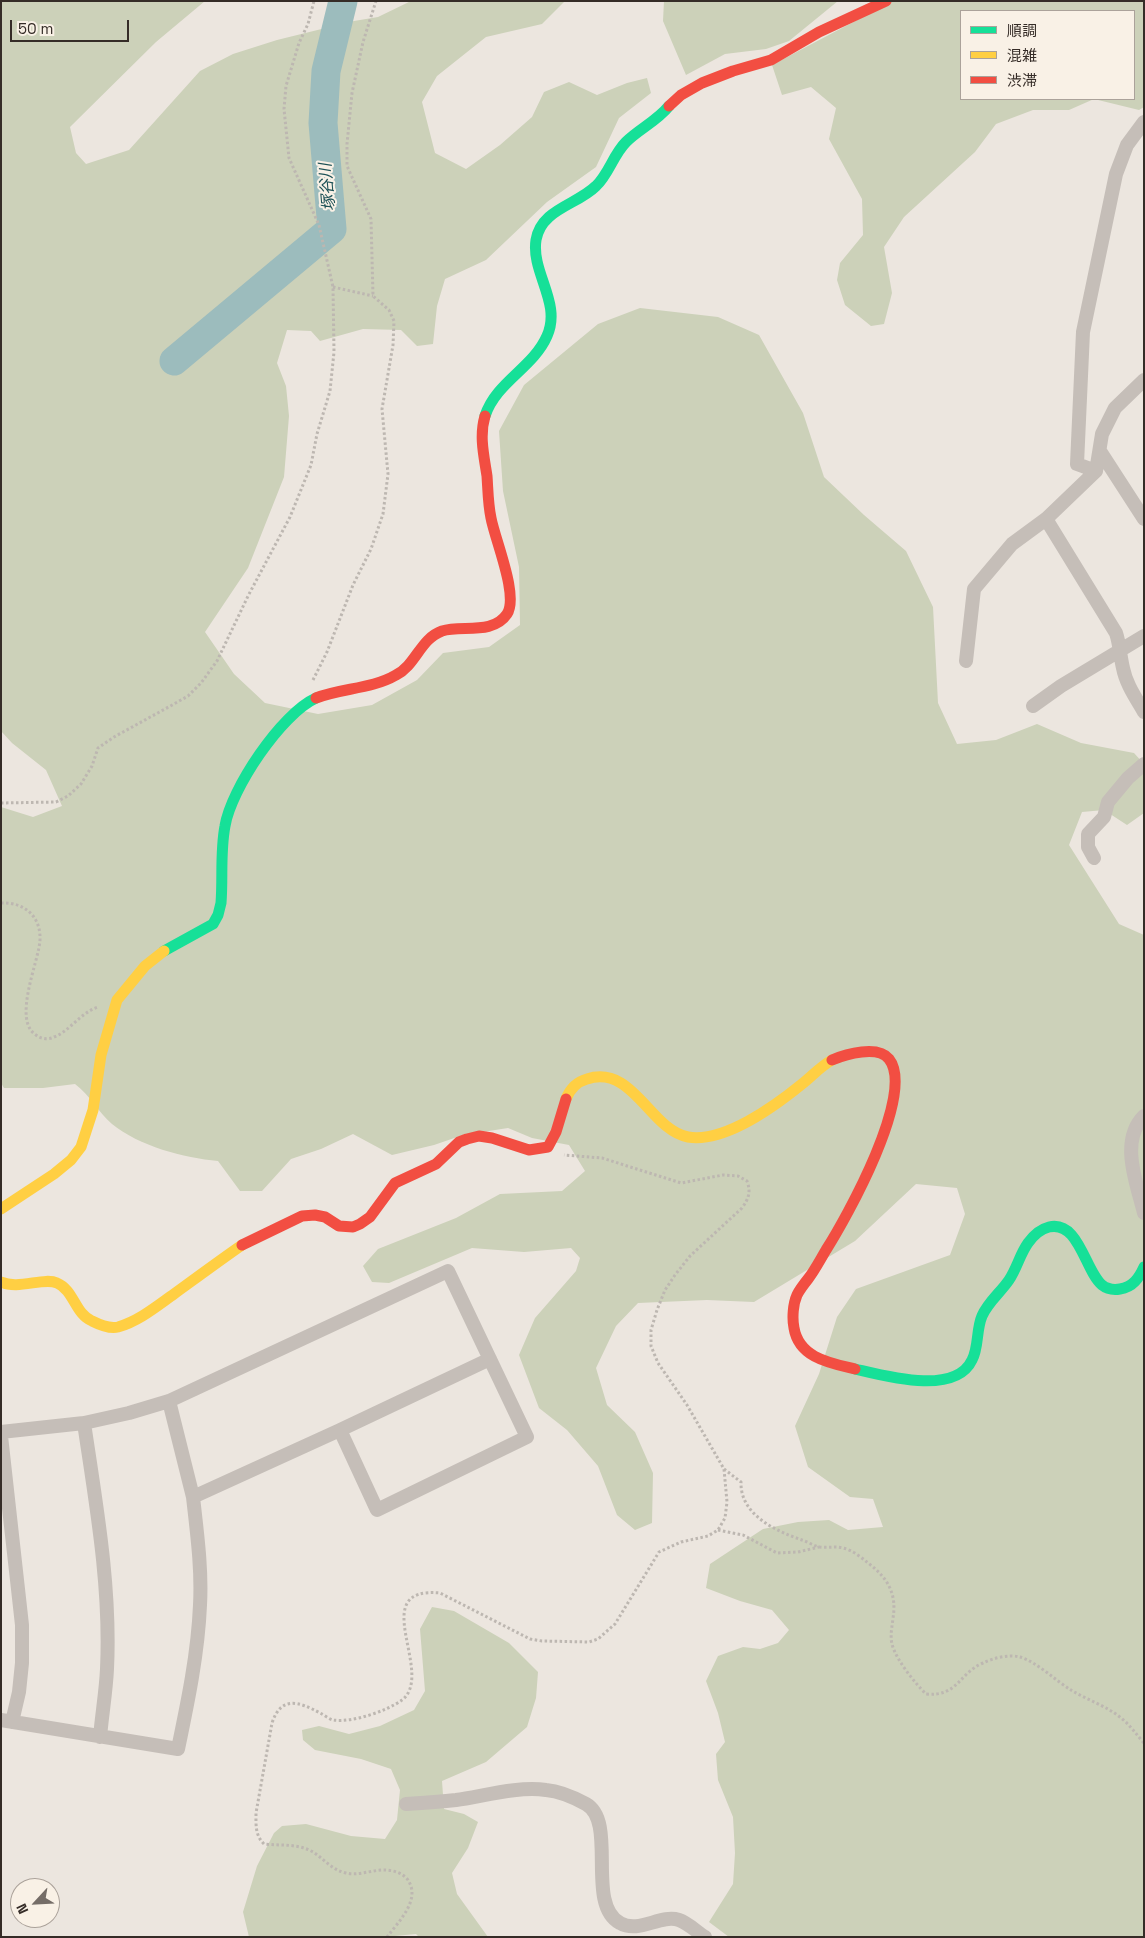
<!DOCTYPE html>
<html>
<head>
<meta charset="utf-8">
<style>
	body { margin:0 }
	#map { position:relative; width:1145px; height:1938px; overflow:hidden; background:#ece6df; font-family:"Space Grotesk","Noto Sans JP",sans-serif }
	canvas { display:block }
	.frame { position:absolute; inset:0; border:2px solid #352c27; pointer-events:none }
	.legend { position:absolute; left:960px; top:10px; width:175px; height:90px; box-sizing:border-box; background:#f9f1e6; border:1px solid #aba29a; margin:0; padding:6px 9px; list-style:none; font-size:15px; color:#352c27 }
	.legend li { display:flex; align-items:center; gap:10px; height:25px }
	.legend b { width:25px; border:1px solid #aba29a }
	.north { position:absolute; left:10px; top:1878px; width:50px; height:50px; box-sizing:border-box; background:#f9f1e6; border:1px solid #aba29a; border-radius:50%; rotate:245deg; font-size:14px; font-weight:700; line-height:20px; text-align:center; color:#352c27 }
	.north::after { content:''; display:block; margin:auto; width:18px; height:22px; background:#756d67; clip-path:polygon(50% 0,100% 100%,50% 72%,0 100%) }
	.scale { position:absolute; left:10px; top:20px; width:119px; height:22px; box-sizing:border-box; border:2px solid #352c27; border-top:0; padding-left:6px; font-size:15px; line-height:18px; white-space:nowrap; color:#352c27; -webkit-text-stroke:4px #f9f1e6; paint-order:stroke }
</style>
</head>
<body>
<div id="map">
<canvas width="1145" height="1938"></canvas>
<div class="frame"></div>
<ul class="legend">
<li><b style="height:6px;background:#16e098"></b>順調</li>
<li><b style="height:6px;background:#ffcf43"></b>混雑</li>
<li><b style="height:6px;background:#f24e42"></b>渋滞</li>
</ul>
<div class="north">N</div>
<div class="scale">50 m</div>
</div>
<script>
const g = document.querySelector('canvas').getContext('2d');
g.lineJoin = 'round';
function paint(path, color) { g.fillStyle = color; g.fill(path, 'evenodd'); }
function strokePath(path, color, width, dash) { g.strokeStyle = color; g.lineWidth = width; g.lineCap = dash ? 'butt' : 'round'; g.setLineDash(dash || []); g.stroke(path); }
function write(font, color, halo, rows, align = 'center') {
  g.font = font + ' "Space Grotesk","Noto Sans JP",sans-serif'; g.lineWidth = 4; g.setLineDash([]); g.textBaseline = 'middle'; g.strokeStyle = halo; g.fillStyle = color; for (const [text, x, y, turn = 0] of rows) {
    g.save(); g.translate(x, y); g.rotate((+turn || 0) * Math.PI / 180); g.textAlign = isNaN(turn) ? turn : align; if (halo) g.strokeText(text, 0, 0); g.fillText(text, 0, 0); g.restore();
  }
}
paint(new Path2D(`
	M1 1H205L156 42 70 127 76 153 86 164 129 150 200 71 233 54 277 40 354 21 378 17 411 1H565L542 24 486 37 437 76 422 102 435 153 466 169 500 145 532 117 544 92 569 82 597 95 627 83 647 78 651 93 619 118 596 167 547 202 486 260 445 279 437 306 433 344 417 346 401 330 363 329 320 341 311 331 287 330 277 363 286 386 289 416 284 477 248 568 205 632 234 674 265 703 318 714 372 705 417 680 443 653 489 647 520 625 519 567 503 491 499 431 524 385 598 324 640 308 718 317 759 335 803 413 824 477 864 515 906 551 933 607 938 703 957 744 996 740 1037 724 1081 743 1134 753 1144 764V813L1127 825 1104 810 1082 812 1069 845 1119 924 1144 935V1937H729L709 1922 733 1884 735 1853 733 1817 718 1780 716 1754 725 1742 718 1713 706 1681 718 1656 743 1647 760 1649 778 1643 789 1630 772 1610 740 1601 706 1588 710 1564 763 1529 798 1522 829 1520 848 1530 883 1527 873 1499 850 1497 808 1467 795 1426 819 1374 837 1317 856 1289 950 1255 965 1214 957 1188 916 1184 855 1241 754 1302 707 1300 638 1303 616 1326 596 1368 607 1405 635 1432 653 1473 652 1523 635 1530 617 1515 598 1466 567 1430 539 1408 519 1355 535 1318 576 1271 580 1258 571 1248 524 1252 472 1248 389 1283 372 1282 363 1266 378 1249 456 1218 500 1194 562 1191 585 1171 569 1145 532 1138 508 1128 463 1135 434 1145 392 1155 353 1134 321 1149 291 1159 262 1191H240L218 1161C184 1158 139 1146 112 1124 98 1112 90 1095 75 1084L43 1088H4L1 1083V807L33 817 62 806 46 770 12 743 1 731Z
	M664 1H838L789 41 766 49 725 54 686 75 663 21Z
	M893 1H1144V107L1139 110 1094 99 1069 110H1033L996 124 975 152 904 217 884 247 892 293 884 324 871 326 845 305 837 280 840 263 863 235 862 199 829 139 836 108 811 87 782 95 772 65ZM961 11H1134V99H961Z
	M432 1607 454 1611 509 1643 538 1672 536 1698 527 1727 486 1762 442 1781 444 1809 464 1814 478 1822 468 1848 452 1873 457 1894 488 1937H419L416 1934 384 1937H249L243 1912 257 1866 274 1833 282 1826 306 1824 351 1836 385 1839 397 1820 400 1790 391 1769 361 1759 315 1750 303 1740 302 1730 319 1726 349 1734 380 1726 414 1710 425 1691 420 1629Z`), '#ccd1b9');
strokePath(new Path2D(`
	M174 361 332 229 323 123 326 71 343 1`), '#9cbcbd', 29);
strokePath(new Path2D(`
	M333 287 373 296
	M313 680 327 652 353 585 371 549 383 514 388 474 382 409 393 345 394 321 389 310 373 296 371 219 347 166V144L352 93 363 42 376 1
	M1 803 56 802 68 796 81 784 92 766 98 748 114 737 174 704 188 696 201 683 217 661 248 596 290 517 311 465 317 434 330 391 334 352 333 287 319 225 289 158 284 109 286 86 299 43 308 24 314 1
	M1 903C24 902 41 916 40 940 39 961 12 1020 36 1035 41 1039 48 1040 54 1037 70 1031 80 1013 98 1007
	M724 1469 741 1482C740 1515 776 1531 802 1540 808 1542 814 1546 820 1547 828 1548 835 1546 843 1548 852 1550 861 1557 868 1563 888 1578 897 1594 893 1618 892 1627 890 1636 892 1644 896 1660 915 1683 926 1694 958 1697 959 1673 983 1663 993 1658 1009 1654 1020 1657 1037 1662 1056 1681 1071 1690 1087 1700 1107 1706 1121 1718 1130 1725 1136 1734 1144 1743
	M718 1530 743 1535 777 1553 798 1552 819 1547
	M387 1937C399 1921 421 1900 408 1880 403 1873 393 1870 384 1870 371 1870 358 1876 346 1873 332 1870 324 1859 313 1852 297 1843 281 1846 264 1844 255 1835 256 1825 256 1813L272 1723C281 1696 298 1701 320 1713 324 1715 329 1719 333 1720 352 1723 387 1711 402 1700 436 1674 365 1586 440 1593L530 1639 542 1641 589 1642 598 1639 615 1624 659 1552 681 1542 708 1536 718 1530 725 1518 727 1502 724 1469 687 1405 658 1363 651 1346V1330L657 1310 665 1290 675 1275 690 1256 742 1208C749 1198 751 1192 747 1181L738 1176 723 1175 681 1183 602 1158 564 1155`), '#bdb7b1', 3, [2.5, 2.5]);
strokePath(new Path2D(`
	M1100 451 1144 519
	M1096 471 1077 464 1083 332 1116 174 1127 145 1144 122
	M1046 519 1116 633C1120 645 1120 656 1123 668 1126 684 1136 698 1144 712
	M966 661 974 589 1012 544 1046 519 1096 471 1102 434 1115 408 1144 380
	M1033 706 1061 686 1144 636
	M1094 858 1088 847V834L1104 817 1108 802 1128 778 1144 764
	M1144 1116C1119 1141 1137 1184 1144 1213
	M169 1401 193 1497 340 1430
	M84 1423C96 1504 111 1587 107 1669 106 1691 102 1714 100 1737
	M1 1432 84 1423 129 1413 169 1401 448 1271 527 1437 377 1510 340 1430 490 1359
	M1 1436 22 1625V1663L19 1692 12 1722
	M1 1720 178 1749C188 1701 198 1653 200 1605 202 1569 197 1533 193 1497
	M406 1804C423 1803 439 1802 456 1800 484 1796 518 1786 546 1790 559 1791 575 1798 586 1804 618 1822 585 1904 620 1923 639 1934 660 1914 679 1920 688 1923 697 1932 705 1937`), '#c5beb8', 14);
strokePath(new Path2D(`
	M485 416C496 382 533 368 547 336 562 303 531 273 536 240 541 209 577 205 596 186 609 174 613 155 626 142 639 129 657 121 669 106
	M164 951 213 924 218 915 221 903C223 878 220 852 225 826 231 789 281 714 316 698
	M855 1369C885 1376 955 1396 972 1360 979 1347 976 1330 982 1316 988 1302 1001 1292 1009 1280 1017 1268 1020 1254 1028 1243 1033 1236 1041 1229 1049 1227 1079 1220 1085 1271 1102 1285 1107 1289 1114 1290 1120 1289 1133 1287 1139 1278 1144 1267`), '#16e098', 11);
strokePath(new Path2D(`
	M566 1099C570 1089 576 1082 587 1079 633 1064 650 1130 688 1137 724 1143 775 1106 802 1084 812 1076 821 1066 832 1060
	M1 1209 54 1174 71 1160 81 1147 93 1110 101 1055 117 1000 145 966 164 951
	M1 1282C18 1290 44 1277 57 1283 74 1290 75 1314 92 1321 100 1325 110 1329 118 1327 139 1321 157 1306 174 1294 196 1278 219 1261 242 1245`), '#ffcf43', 11);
strokePath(new Path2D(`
	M669 106 681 95 702 83 733 71 771 60 819 32 886 1
	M316 698C342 688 372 689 396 675 416 665 420 639 442 631 462 625 493 635 507 614 519 596 495 540 491 518 488 504 488 490 487 476 484 456 479 436 485 416
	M832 1060C846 1054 878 1045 889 1059 916 1093 847 1217 826 1250 820 1260 815 1270 808 1279 804 1284 800 1289 797 1295 793 1304 792 1318 794 1328 799 1358 830 1363 855 1369
	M242 1245 302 1216 315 1215 325 1217 339 1226 353 1227 360 1224 370 1217 395 1183 436 1164 459 1142 467 1139 479 1136 492 1138 529 1150 548 1147 556 1132 566 1099`), '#f24e42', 11);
write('italic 16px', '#1d5156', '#f9f1e6', [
	["塚谷川",328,187,-95]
]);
</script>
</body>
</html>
